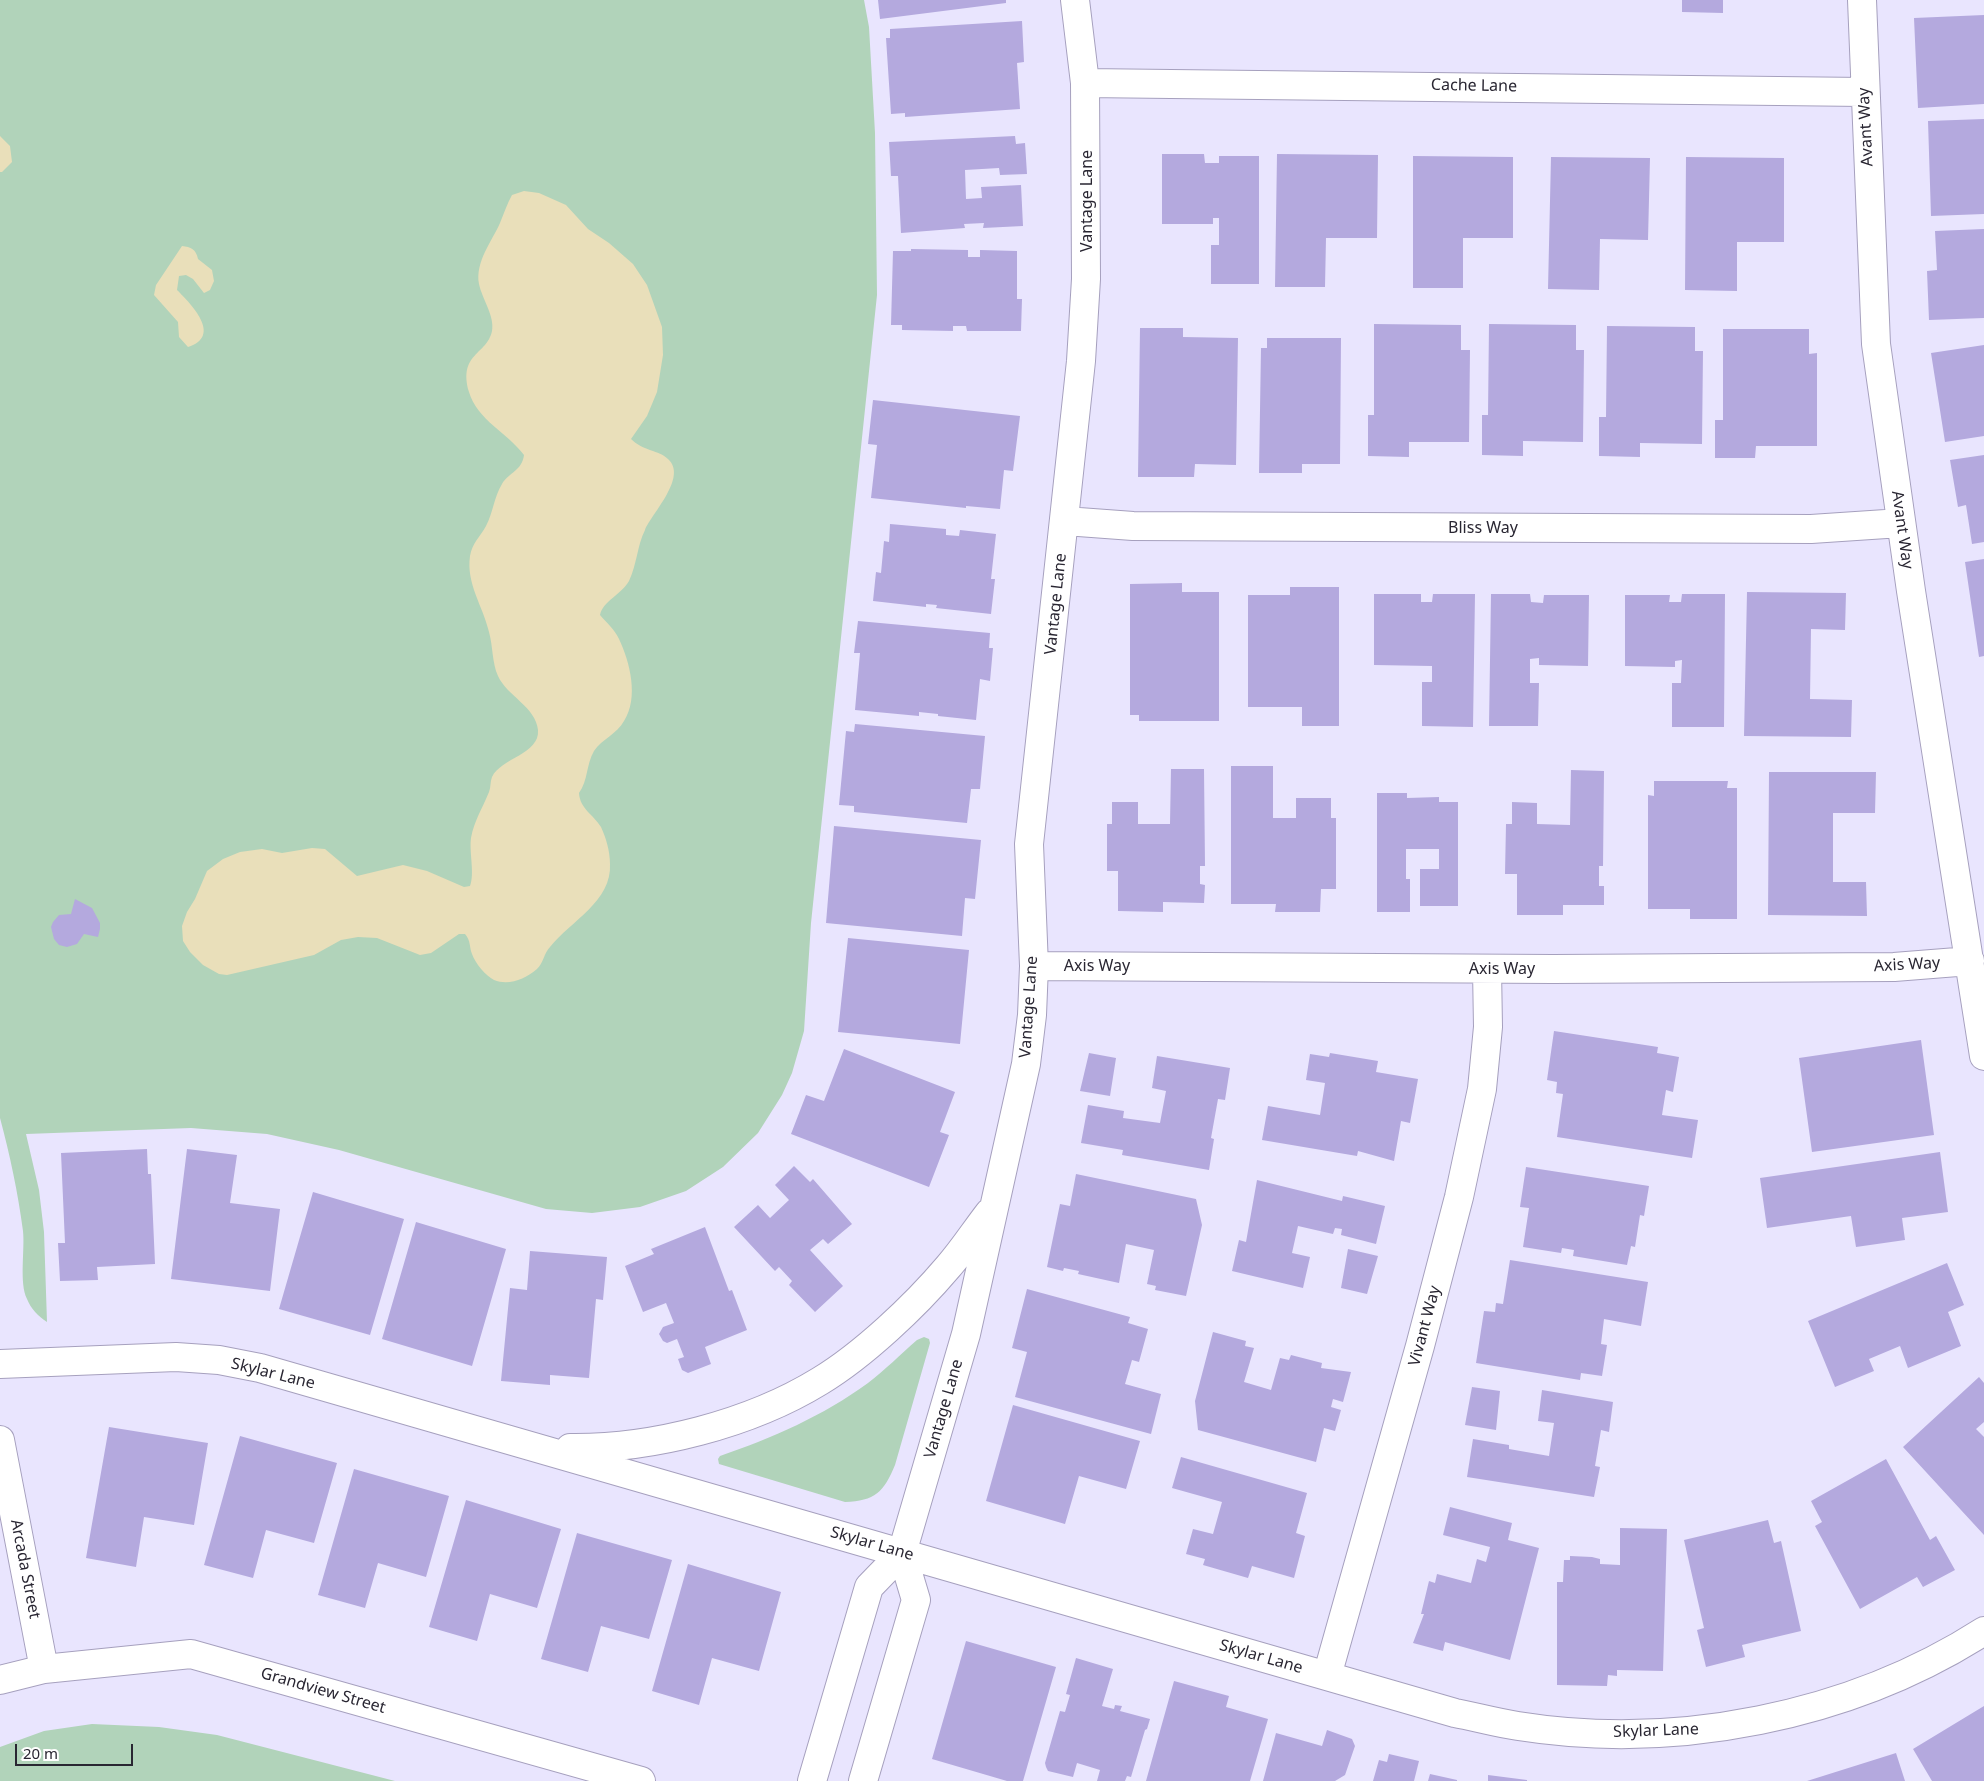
<!DOCTYPE html>
<html>
<head>
<meta charset="utf-8">
<style>
	body { margin:0 }
	#map { position:relative; width:1984px; height:1781px; overflow:hidden; background:#e9e5fe; font-family:"Noto Sans",sans-serif }
	canvas { display:block }
	.scale { position:absolute; left:15px; top:1744px; width:118px; height:22px; box-sizing:border-box; border:2px solid #292632; border-top:0; padding-left:6px; font-size:15px; line-height:18px; white-space:nowrap; color:#292632; -webkit-text-stroke:4px #fff; paint-order:stroke }
</style>
</head>
<body>
<div id="map">
<canvas width="1984" height="1781"></canvas>
<div class="scale">20 m</div>
</div>
<script>
const g = document.querySelector('canvas').getContext('2d');
g.lineJoin = 'round';
function paint(path, color) { g.fillStyle = color; g.fill(path, 'evenodd'); }
function strokePath(path, color, width, dash) { g.strokeStyle = color; g.lineWidth = width; g.lineCap = dash ? 'butt' : 'round'; g.setLineDash(dash || []); g.stroke(path); }
function write(font, color, halo, rows, align = 'center') {
  g.font = font + ' "Noto Sans",sans-serif'; g.lineWidth = 4; g.setLineDash([]); g.textBaseline = 'middle'; g.strokeStyle = halo; g.fillStyle = color; for (const [text, x, y, turn = 0] of rows) {
    g.save(); g.translate(x, y); g.rotate((+turn || 0) * Math.PI / 180); g.textAlign = isNaN(turn) ? turn : align; if (halo) g.strokeText(text, 0, 0); g.fillText(text, 0, 0); g.restore();
  }
}
paint(new Path2D(`
	M0 0H864L869 27 875 133 877 295 811 923 804 1031 792 1073 782 1095 758 1133 723 1167 686 1191 640 1207 592 1213 546 1209 339 1150 267 1134 191 1128 26 1134 39 1190 44 1232 47 1322C38 1316 31 1309 27 1299 19 1283 25 1250 23 1231 18 1193 10 1155 0 1118Z
	M924 1337 929 1339 930 1343 895 1465C884 1492 875 1501 845 1502L719 1464 718 1459 720 1456C772 1438 823 1416 868 1383 885 1370 901 1354 917 1340Z
	M92 1724 159 1727 217 1735 395 1781H0V1747L44 1731Z`), '#b1d3ba');
paint(new Path2D(`
	M0 136 10 146 12 162 2 172H0Z
	M524 191 539 193 566 205 588 229 609 243 633 264 647 285 662 327 663 355 657 392 647 416 631 439C643 451 659 450 668 459 688 477 652 513 645 530 637 546 637 564 629 581 622 594 603 601 600 615 606 622 615 630 619 639 630 662 639 698 624 721 617 734 602 739 594 751 586 765 588 781 579 793 580 809 593 814 601 827 606 838 610 851 610 864 612 901 571 921 550 947 544 953 543 964 537 969 525 979 509 986 494 980 486 976 475 963 472 954 469 946 471 941 465 934H459L431 953 420 955 377 938 358 937 341 940 314 955 227 975 219 974 203 965 190 952 183 941 182 926 187 912 195 899 207 871 223 859 240 852 262 849 282 853 312 848 325 849 357 876 403 865 427 871 464 887 470 886C475 874 469 852 471 838 474 821 483 807 489 792 491 787 490 782 492 777 501 758 540 754 538 730 536 707 507 696 498 676 492 663 493 646 489 632 483 606 466 584 470 556 472 543 480 537 486 526 493 513 494 497 502 484 509 472 522 471 524 455 508 433 477 420 469 392 458 353 487 355 492 331 495 316 482 299 479 284 475 262 492 241 500 223 504 213 507 204 512 195Z
	M182 246C191 247 196 249 198 259L212 270 214 281 210 290 204 293 193 279 186 275 179 276 177 290C191 304 223 336 188 347L179 337 178 322 154 295 156 285Z`), '#e9dfba');
paint(new Path2D(`
	M878 0H1006V3L880 19Z
	M1682 0H1723V13L1682 12Z
	M1984 15V104L1918 108 1914 18Z
	M1022 21 1024 62 1017 63 1020 109 905 117V113L891 114 886 38H890V29Z
	M1984 119V214L1931 216 1928 121Z
	M1015 136 1016 144 1025 143 1027 174 1000 175 999 168 965 170 966 199 982 198 981 187 1021 185 1023 226 983 228 984 223 964 224 965 228 901 233 898 176H891L889 142Z
	M1162 154H1204L1205 163H1219V156H1259V284H1211V245H1219V218H1213V224H1162Z
	M1277 154 1378 155 1377 238H1326L1325 287H1275Z
	M1413 156 1513 157V238H1463V288H1413Z
	M1551 157 1650 158 1648 240 1600 239 1599 290 1548 289Z
	M1686 157 1784 158V242H1737V291L1685 290Z
	M1984 229V318L1929 320 1927 271 1937 270 1935 231Z
	M911 249 968 250V257H980V250L1017 251V299H1022L1021 331H967L966 326H953V331L902 330V325H891L893 251H911Z
	M1374 324 1461 325V350H1470L1469 442H1409V457L1368 456V415H1374Z
	M1489 324 1576 325V350H1584L1583 442 1523 441V456L1482 455V415H1488Z
	M1607 326 1695 327V351H1703L1702 444 1640 443V457L1599 456V417H1606Z
	M1140 328H1183V337L1238 338 1236 465 1195 464 1194 477H1138Z
	M1723 329H1809V354L1817 353V446H1756L1755 458H1715V420H1723Z
	M1267 338H1341L1340 464H1302V473H1259L1261 348H1267Z
	M1984 345V436L1945 442 1931 353Z
	M873 400 1020 416 1013 471 1004 470 1000 509 966 506V508L871 498 877 445 868 444Z
	M1984 455V542L1972 544 1966 505 1958 507 1950 460Z
	M890 524 946 529V535L959 536 960 530 996 534 991 579H995L991 614 936 608 937 605 926 604V607L873 601 876 572 881 573 884 541 889 542Z
	M1984 559V656L1979 657 1965 562Z
	M1182 583V592H1219V721H1139V715H1130V584Z
	M1290 587H1339V726H1302V707H1248V595H1290Z
	M1747 592 1846 593 1845 630 1811 629 1810 699 1852 700 1851 737 1744 736Z
	M1374 594H1421V602H1432L1433 594H1475L1473 727 1422 726V682H1432V666L1374 665Z
	M1491 594H1530L1531 602 1543 603 1544 595H1589L1588 666 1539 665V658L1530 659V683H1539L1538 726H1489Z
	M1682 594H1725L1724 727H1672V683H1681L1682 660 1675 661V667L1625 666V595H1670L1669 602H1681Z
	M858 621 990 633 989 648H993L990 681 980 679 976 720 938 716V714L919 712V716L855 710 860 653H854Z
	M855 724 985 736 980 789H971L967 823 854 812V806L839 805 846 731 854 732Z
	M1231 766H1273V818H1296V798H1331V818H1336V889H1321L1320 912H1275L1276 904H1231Z
	M1171 769H1204L1205 866H1200V884L1205 885 1204 903 1163 902V912L1118 911V871H1107V824H1112V802H1138V824H1170Z
	M1571 770 1604 771 1603 866H1599V886H1604V905H1563V915H1517V874H1505L1506 824H1512V802L1537 803V824L1570 825Z
	M1769 772H1876L1875 813H1833V882H1866L1867 916 1768 915Z
	M1654 781H1728L1727 788H1737V919H1690V909H1648V795L1654 796Z
	M1377 793H1407V798L1439 797V802H1458V906H1420V869H1439V849H1406V879H1410V912H1377Z
	M834 826 981 840 975 899 965 898 962 936 826 923Z
	M75 899 92 908 100 923V929L98 937 84 934 77 944 67 947 59 945 54 939 51 927 53 922 59 915 71 914Z
	M848 938 969 950 960 1044 838 1032Z
	M1554 1031 1658 1047 1657 1053 1679 1057 1673 1092 1666 1090 1662 1115 1698 1120 1692 1158 1557 1137 1563 1094 1556 1093 1557 1082 1547 1080Z
	M1921 1040 1934 1135 1812 1152 1799 1058Z
	M844 1049 955 1092 940 1132 949 1135 929 1187 791 1134 806 1095 824 1101Z
	M1089 1053 1116 1058 1110 1096 1080 1091Z
	M1330 1053 1378 1061 1376 1072 1418 1079 1410 1123 1401 1121 1394 1161 1358 1151 1357 1156 1262 1140 1268 1106 1320 1115 1325 1083 1306 1080 1310 1054 1329 1057Z
	M1157 1056 1230 1068 1225 1100 1218 1099 1211 1138 1214 1139 1209 1170 1122 1155 1123 1150 1081 1143 1088 1105 1124 1111 1123 1118 1160 1123 1166 1091 1152 1088Z
	M147 1149 148 1174H151L155 1264 97 1267 98 1280 60 1281 58 1243H65L61 1153Z
	M187 1149 237 1155 230 1203 280 1209 270 1291 171 1279Z
	M1940 1152 1948 1212 1902 1218 1905 1240 1856 1247 1851 1216 1767 1228 1760 1178Z
	M794 1166 810 1182 813 1179 852 1224 828 1244 823 1239 810 1250 843 1286 815 1312 789 1285 792 1281 779 1267 775 1271 734 1227 758 1205 770 1218 789 1200 775 1185Z
	M1526 1167 1649 1186 1644 1216 1640 1215 1635 1247 1631 1246 1627 1265 1573 1256 1574 1250 1562 1248 1561 1253 1523 1247 1529 1208 1520 1207Z
	M1076 1174 1196 1199 1202 1225 1186 1296 1155 1290 1156 1286 1147 1284 1154 1250 1126 1244 1119 1283 1078 1274 1079 1271 1064 1268 1063 1271 1047 1267 1060 1204 1070 1206Z
	M1257 1180 1342 1201 1343 1196 1385 1206 1376 1244 1341 1235 1342 1229 1335 1228 1333 1234 1298 1226 1292 1253 1310 1257 1303 1288 1232 1271 1239 1240 1246 1242Z
	M313 1192 404 1219 370 1335 279 1309Z
	M416 1222 506 1249 472 1366 382 1339Z
	M705 1227 729 1291 732 1290 747 1330 705 1347 711 1364 688 1373 682 1370 678 1359 684 1357 677 1339 667 1343 663 1341 659 1334 663 1327 674 1323 666 1303 643 1312 625 1266 654 1254 651 1249Z
	M1348 1249 1378 1256 1367 1294 1341 1288Z
	M530 1251 607 1257 603 1300 596 1299 589 1378 550 1375V1385L501 1381 510 1288 527 1290Z
	M1510 1260 1648 1282 1641 1326 1604 1319 1601 1344 1607 1345 1602 1376 1581 1373 1580 1380 1476 1363 1484 1311 1495 1312 1496 1303 1503 1304Z
	M1947 1263 1964 1305 1948 1312 1961 1346 1908 1368 1900 1346 1869 1359 1874 1371 1835 1387 1808 1321Z
	M1027 1289 1130 1317 1128 1323 1148 1329 1139 1362 1132 1360 1125 1384 1161 1394 1151 1434 1015 1397 1027 1352 1012 1348Z
	M1213 1332 1246 1341 1245 1346 1254 1348 1244 1382 1271 1390 1280 1358 1289 1360 1291 1355 1322 1363 1321 1368 1351 1372 1343 1402 1333 1399 1331 1407 1341 1410 1335 1431 1324 1428 1316 1462 1198 1430 1195 1401Z
	M1979 1377 1984 1383V1422L1976 1429 1984 1437V1535L1903 1447Z
	M1472 1387 1500 1391 1496 1430 1465 1425Z
	M1542 1390 1613 1402 1609 1432 1601 1430 1595 1466 1600 1467 1594 1497 1467 1477 1473 1439 1509 1445V1449L1549 1456 1554 1423 1538 1421Z
	M1013 1405 1140 1441 1126 1489 1079 1476 1065 1524 986 1501Z
	M109 1427 208 1443 194 1525 144 1517 136 1567 86 1558Z
	M240 1436 337 1463 314 1543 266 1530 253 1578 204 1565Z
	M1181 1457 1307 1493 1296 1533 1305 1536 1294 1578 1252 1566 1248 1578 1203 1565 1205 1559 1186 1554 1193 1529 1213 1534 1222 1502 1172 1488Z
	M1886 1459 1930 1540 1936 1536 1955 1570 1923 1587 1917 1577 1860 1609 1815 1526 1822 1522 1811 1501Z
	M354 1469 449 1496 426 1577 378 1563 365 1608 318 1595Z
	M466 1500 561 1529 537 1608 490 1594 477 1641 429 1627Z
	M1450 1507 1512 1523 1508 1540 1539 1548 1510 1660 1445 1642 1443 1651 1413 1643 1424 1614H1421L1429 1581 1435 1583 1437 1574 1471 1583 1477 1559 1486 1562 1490 1547 1443 1535Z
	M1768 1520 1774 1543 1781 1541 1801 1631 1742 1645 1745 1657 1706 1667 1697 1630 1704 1628 1684 1540Z
	M1620 1528 1667 1529 1663 1671 1617 1670V1676L1608 1675 1607 1686 1557 1685V1582H1563L1564 1560H1570V1556L1592 1557 1600 1559V1564L1620 1565Z
	M577 1533 672 1560 649 1639 601 1626 588 1672 541 1659Z
	M688 1564 781 1592 759 1671 712 1658 699 1705 652 1691Z
	M966 1641 1056 1667 1023 1781H1007L932 1759Z
	M1076 1658 1113 1669 1102 1706 1114 1709 1115 1705 1122 1706 1120 1711 1150 1719 1147 1729 1145 1730 1131 1777 1127 1776 1125 1781H1097L1100 1770 1077 1763 1073 1777 1048 1771 1046 1767 1045 1763 1060 1711 1065 1712 1070 1695 1066 1694Z
	M1174 1681 1229 1696 1226 1707 1268 1719 1250 1781H1146Z
	M1984 1706V1781H1932L1913 1749Z
	M1327 1730 1352 1739 1355 1746 1345 1775 1335 1781H1263L1276 1733 1322 1746Z
	M1896 1753 1905 1781H1807Z
	M1389 1754 1419 1761 1414 1781H1373L1379 1760 1387 1762Z
	M1430 1774 1457 1780V1781H1428Z
	M1488 1775 1527 1780V1781H1488Z`), '#b4a9de');
const minor = new Path2D(`
	M1862 0 1876 344 1911 591 1984 1056
	M1085 83 1864 92
	M1065 521 1133 526 1811 529 1901 523
	M1034 966 1553 969 1894 967 1970 961
	M0 1364 176 1357 219 1360 260 1368 1455 1713C1476 1717 1497 1723 1518 1726 1675 1751 1850 1717 1984 1631
	M0 1440 44 1669
	M570 1448C652 1449 750 1424 820 1381 863 1355 915 1306 948 1267 963 1250 975 1231 989 1213
	M1327 1676 1420 1346 1459 1197 1482 1089 1488 1027 1487 969
	M0 1680 44 1669 191 1654 641 1781
	M812 1781 869 1587 902 1553 966 1334 1026 1064 1032 1015 1034 966 1029 844 1081 361 1086 279 1085 83 1075 0
	M863 1781 916 1600 902 1553`);
strokePath(minor, '#a6a0be', 30);
strokePath(minor, '#fff', 28);
write('16px', '#292632', '#fff', [
	["Cache Lane",1474,86,1],
	["Avant Way",1866,127,-93],
	["Vantage Lane",1087,201,-90],
	["Bliss Way",1483,528],
	["Avant Way",1902,530,82],
	["Vantage Lane",1056,604,-84],
	["Axis Way",1907,965,-3],
	["Axis Way",1097,966],
	["Axis Way",1502,969],
	["Vantage Lane",1029,1007,-86],
	["Vivant Way",1425,1326,-75],
	["Skylar Lane",273,1374,14],
	["Vantage Lane",944,1409,-74],
	["Skylar Lane",872,1544,16],
	["Arcada Street",25,1569,79],
	["Skylar Lane",1261,1657,16],
	["Grandview Street",323,1691,16],
	["Skylar Lane",1656,1731,-2]
]);
</script>
</body>
</html>
